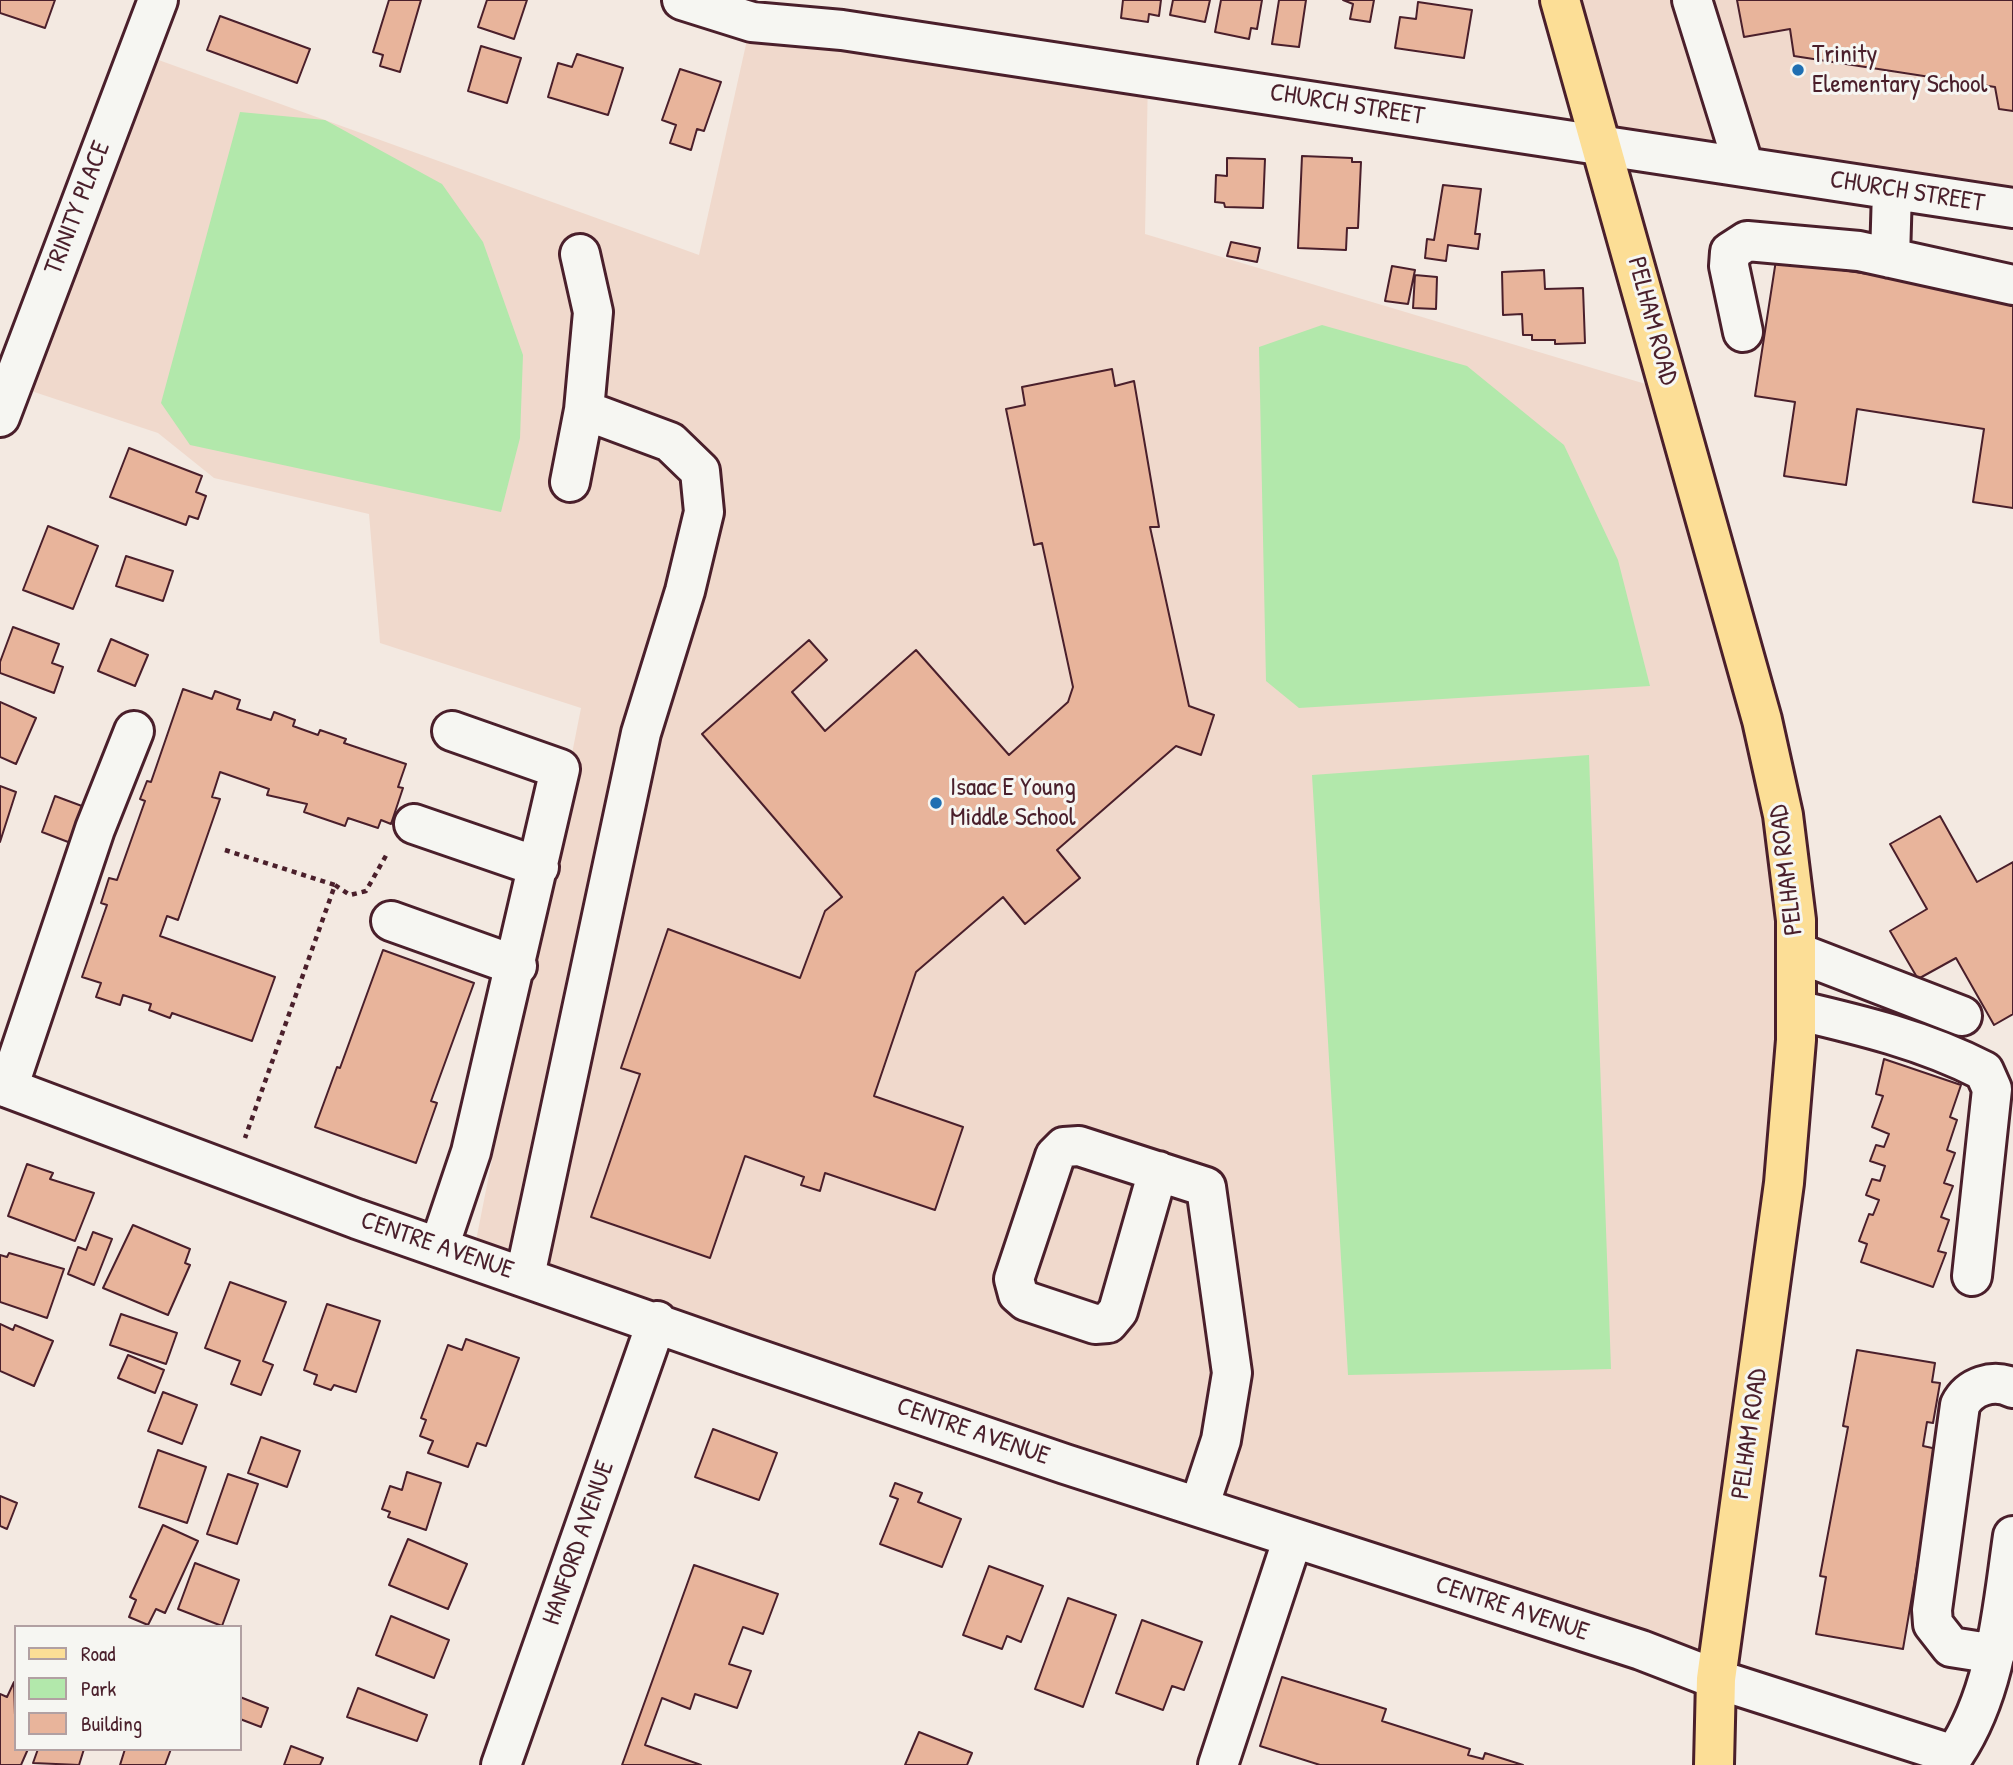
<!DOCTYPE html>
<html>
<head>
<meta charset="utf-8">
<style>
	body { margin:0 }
	#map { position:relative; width:2013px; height:1765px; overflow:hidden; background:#f3e9e1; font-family:"Patrick Hand",sans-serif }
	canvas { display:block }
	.legend { position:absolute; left:14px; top:1625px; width:228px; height:126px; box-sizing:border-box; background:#f6f6f2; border:2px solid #b1a0a2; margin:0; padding:9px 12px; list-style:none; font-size:21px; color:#4a1f2b }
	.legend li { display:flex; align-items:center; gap:14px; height:35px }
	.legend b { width:35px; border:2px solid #b1a0a2 }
</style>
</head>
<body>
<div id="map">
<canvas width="2013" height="1765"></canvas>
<ul class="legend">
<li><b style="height:9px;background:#fcde96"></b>Road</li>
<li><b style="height:19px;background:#b2e8ab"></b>Park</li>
<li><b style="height:19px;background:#e8b49b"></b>Building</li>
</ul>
</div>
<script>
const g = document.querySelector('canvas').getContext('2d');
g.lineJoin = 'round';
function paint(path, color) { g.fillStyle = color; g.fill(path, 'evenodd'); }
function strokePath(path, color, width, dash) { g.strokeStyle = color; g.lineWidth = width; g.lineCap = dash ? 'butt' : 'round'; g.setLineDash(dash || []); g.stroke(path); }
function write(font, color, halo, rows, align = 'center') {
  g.font = font + ' "Patrick Hand",sans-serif'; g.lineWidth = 6; g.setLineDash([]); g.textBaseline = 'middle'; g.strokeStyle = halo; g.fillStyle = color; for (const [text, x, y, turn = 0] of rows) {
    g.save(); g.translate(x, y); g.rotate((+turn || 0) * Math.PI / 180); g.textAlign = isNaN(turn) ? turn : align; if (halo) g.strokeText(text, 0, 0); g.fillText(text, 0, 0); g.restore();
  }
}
paint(new Path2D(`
	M1564 0H2013V208L1601 140Z
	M753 13 1148 76 1145 234 1669 391 1790 916 1730 1677 472 1261 581 708 380 643 369 514 214 478 158 433 4 382 117 45 699 255Z`), '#f0d9cc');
paint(new Path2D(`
	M240 112 325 120 442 184 483 242 523 355 520 438 501 512 190 445 161 403Z
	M1322 325 1467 366 1564 445 1618 560 1650 686 1299 708 1266 681 1259 347Z
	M1589 755 1611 1369 1348 1375 1312 775Z`), '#b2e8ab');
const building = new Path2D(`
	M0 0H55L45 28 0 13Z
	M389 0H421L400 72 380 66 383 55 373 52Z
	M487 0H527L514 39 478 27Z
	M1123 0H1161L1159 16 1149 14 1148 22 1121 18Z
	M1173 0H1210L1205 22 1170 15Z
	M1221 0H1262L1257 29 1251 28 1249 39 1215 32Z
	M1279 0H1306L1299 47 1272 44Z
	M1343 0H1374L1370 22 1350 19 1353 4Z
	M1737 0H2013V111L1999 109 1995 87 1794 56 1790 29 1744 37Z
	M1418 2 1472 10 1464 58 1395 48 1400 17 1416 19Z
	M220 16 310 49 297 83 207 50Z
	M481 46 521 58 507 103 468 91Z
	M577 54 623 68 608 115 548 97 558 63 572 67Z
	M680 69 721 82 704 131 697 129 691 150 670 143 676 125 662 120Z
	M1302 156 1352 158V162H1361L1358 228H1347L1346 250 1298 248Z
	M1227 158 1265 159 1263 208 1225 207 1224 203 1215 202 1216 175 1227 176Z
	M1443 185 1481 189 1475 234H1480L1478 249 1448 245 1446 261 1425 258 1427 239 1434 240Z
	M1231 242 1260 248 1257 262 1227 256Z
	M1776 260 2013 296V508L1973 502 1984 429 1857 409 1846 485 1784 476 1795 402 1755 396Z
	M1392 266 1415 270 1408 304 1385 301Z
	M1544 270 1545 289 1583 288 1585 343 1555 344V340H1532V335H1523L1522 314 1503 315 1502 272Z
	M1415 275 1437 277 1436 309 1413 308Z
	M1112 369 1115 386 1134 381 1159 527H1150L1189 706 1214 715 1201 755 1176 746 1057 850 1080 878 1025 924 1003 897 916 972 874 1096 963 1127 935 1210 825 1173 820 1191 801 1185 804 1177 745 1156 710 1258 591 1217 640 1074 621 1068 668 929 800 978 825 911 842 897 702 734 809 640 827 660 792 692 825 731 916 650 1009 755 1068 702 1073 687 1042 543 1034 545 1006 409 1025 405 1022 387Z
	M129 448 202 476 196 492 206 496 198 519 189 516 186 525 110 497Z
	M48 526 98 546 73 609 23 590Z
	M126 556 173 571 163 601 116 586Z
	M13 627 59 644 52 663 63 667 54 693 0 673V662Z
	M111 639 148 655 135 686 98 671Z
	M183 689 212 699 215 691 240 700 237 709 271 720 274 712 295 720 293 726 318 735 320 730 346 739 344 743 406 764 398 787 403 788 391 824 381 820 378 828 348 818 345 826 304 812 307 804 267 795 269 789 220 772 212 797 220 799 178 920 167 916 160 936 275 977 252 1041 172 1013 170 1018 149 1010 151 1004 123 995 120 1005 96 997 101 983 82 977 107 905 101 903 109 878 117 880 145 801 140 799 147 781 151 782Z
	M0 702 36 718 16 764 0 757Z
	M0 786 16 792 0 842Z
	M55 796 90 809 76 845 42 832Z
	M1940 816 1977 882 2013 862V1014L1994 1025 1956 958 1918 979 1890 931 1927 909 1890 844Z
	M383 950 474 983 431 1101 437 1103 416 1163 315 1127 337 1067 340 1068Z
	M1884 1059 1961 1085 1950 1117 1957 1120 1947 1150 1955 1153 1944 1183 1953 1186 1941 1217 1949 1220 1938 1251 1946 1253 1933 1287 1861 1262 1867 1244 1859 1241 1869 1214 1873 1215 1879 1200 1866 1195 1872 1179 1880 1181 1885 1166 1870 1161 1876 1145 1884 1147 1889 1134 1872 1127 1883 1096 1876 1094Z
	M27 1164 53 1173 50 1179 94 1193 75 1241 8 1216Z
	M133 1225 190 1249 185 1263 190 1265 168 1315 103 1288Z
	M93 1232 112 1239 94 1285 68 1274 78 1247 86 1250Z
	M9 1253 64 1269 47 1318 0 1302V1255L7 1257Z
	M230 1282 286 1302 263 1361 273 1365 261 1395 231 1384 240 1361 205 1348Z
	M327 1304 380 1321 356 1392 334 1385 331 1390 314 1384 317 1375 304 1370Z
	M121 1314 177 1333 166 1364 110 1345Z
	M0 1324 13 1330 15 1325 53 1341 34 1386 0 1371Z
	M466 1339 519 1358 486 1446 477 1443 468 1467 428 1453 433 1441 420 1436 426 1420 421 1418 448 1345 462 1350Z
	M1857 1350 1935 1363 1932 1382 1940 1383 1933 1423 1927 1422 1923 1446 1937 1449 1903 1649 1816 1634 1826 1577 1820 1576 1848 1427 1843 1426Z
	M128 1355 164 1370 155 1393 118 1378Z
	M163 1392 197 1405 182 1444 148 1431Z
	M713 1429 777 1453 759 1500 695 1477Z
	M261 1437 300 1451 287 1487 248 1473Z
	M158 1450 206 1467 187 1523 139 1507Z
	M407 1472 441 1483 426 1530 388 1517 390 1512 382 1509 390 1486 402 1490Z
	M228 1474 258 1484 237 1544 207 1534Z
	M895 1483 922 1493 918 1502 961 1519 942 1567 880 1544 898 1499 890 1496Z
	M0 1496 17 1503 7 1529 0 1526Z
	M163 1525 198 1541 165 1613 156 1609 148 1625 129 1617 136 1600 130 1597Z
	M408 1539 467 1564 448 1609 389 1585Z
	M195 1563 239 1580 222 1626 178 1609Z
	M694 1565 778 1594 763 1634 743 1627 729 1664 751 1671 737 1708 695 1694 690 1709 662 1698 645 1745 701 1765H622Z
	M989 1566 1043 1586 1021 1642 1007 1636 1002 1649 963 1635Z
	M1068 1598 1116 1615 1083 1707 1035 1689Z
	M391 1616 449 1640 434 1678 376 1655Z
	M1142 1620 1202 1642 1184 1690 1172 1686 1163 1710 1116 1693Z
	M1282 1677 1386 1709 1382 1721 1470 1749 1468 1755 1483 1759 1485 1753 1523 1765H1320L1260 1746Z
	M14 1682 16 1749H28L21 1765H0V1694L7 1697Z
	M358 1688 427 1715 417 1741 347 1717Z
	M240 1697 268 1708 261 1727 240 1719Z
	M919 1732 972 1753 967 1765H905Z
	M291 1746 323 1758 320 1765H284Z
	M38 1749H84L79 1765 33 1763Z
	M125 1749H171L165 1765H120Z`);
paint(building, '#e8b49b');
strokePath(building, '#4a1f2b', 2);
const minor = new Path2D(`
	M682 0 752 22 842 30 2013 208
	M1692 0 1744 167
	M1890 258 1892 190
	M1743 332 1729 266 1730 252 1747 241 1859 251 2013 285
	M0 417 158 0
	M570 482 584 410
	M414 824 539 867
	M391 921 517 966
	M1796 952 1962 1016
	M1796 1010C1860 1025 1924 1040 1984 1071L1992 1089 1972 1276
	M0 1085 357 1219 743 1354 1065 1464 1641 1650 1716 1679 1954 1755C1997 1691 2002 1611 2013 1536
	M8 1088 95 829 134 731
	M1158 1171 1118 1311 1108 1323 1095 1324 1026 1301 1018 1294 1014 1279 1055 1156 1064 1147 1079 1146 1206 1187 1232 1373 1221 1440 1199 1507
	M439 1247 471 1152 560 769 452 731
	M525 1276 641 733 685 591 704 512 700 471 670 442 584 410 593 312 580 254
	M1995 1654 1951 1647 1933 1624 1932 1610 1960 1405C1969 1387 1993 1378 2013 1388
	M501 1765 657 1321
	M1218 1765 1293 1538`);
const major = new Path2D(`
	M1560 0 1762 720 1783 815 1796 920V1040L1784 1183 1716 1679 1714 1765`);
strokePath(minor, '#4a1f2b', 44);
strokePath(major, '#4a1f2b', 44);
strokePath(new Path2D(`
	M225 850 335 885 245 1138
	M335 885 350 895 366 891 388 852`), '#4a1f2b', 4.5, [5, 5]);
strokePath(minor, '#f6f6f2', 38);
strokePath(major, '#fcde96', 38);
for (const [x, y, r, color] of [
	[1798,70,7,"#1f6fb2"],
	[936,803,7,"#1f6fb2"]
]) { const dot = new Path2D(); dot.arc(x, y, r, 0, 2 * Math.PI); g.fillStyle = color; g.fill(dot); strokePath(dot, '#f6f6f2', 2.5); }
write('26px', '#4a1f2b', '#f6f6f2', [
	["Trinity",1812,55],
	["Elementary School",1812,85],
	["Isaac E Young",950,788],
	["Middle School",950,818]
], 'left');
write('26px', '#4a1f2b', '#f6f6f2', [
	["CHURCH STREET",1347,105,9],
	["CHURCH STREET",1907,192,9],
	["TRINITY PLACE",78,208,-69],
	["PELHAM ROAD",1652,321,75],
	["PELHAM ROAD",1787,870,-97],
	["CENTRE AVENUE",437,1246,19],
	["CENTRE AVENUE",973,1432,19],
	["PELHAM ROAD",1750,1434,-82],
	["HANFORD AVENUE",579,1543,-71],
	["CENTRE AVENUE",1512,1609,18]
]);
</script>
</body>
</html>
